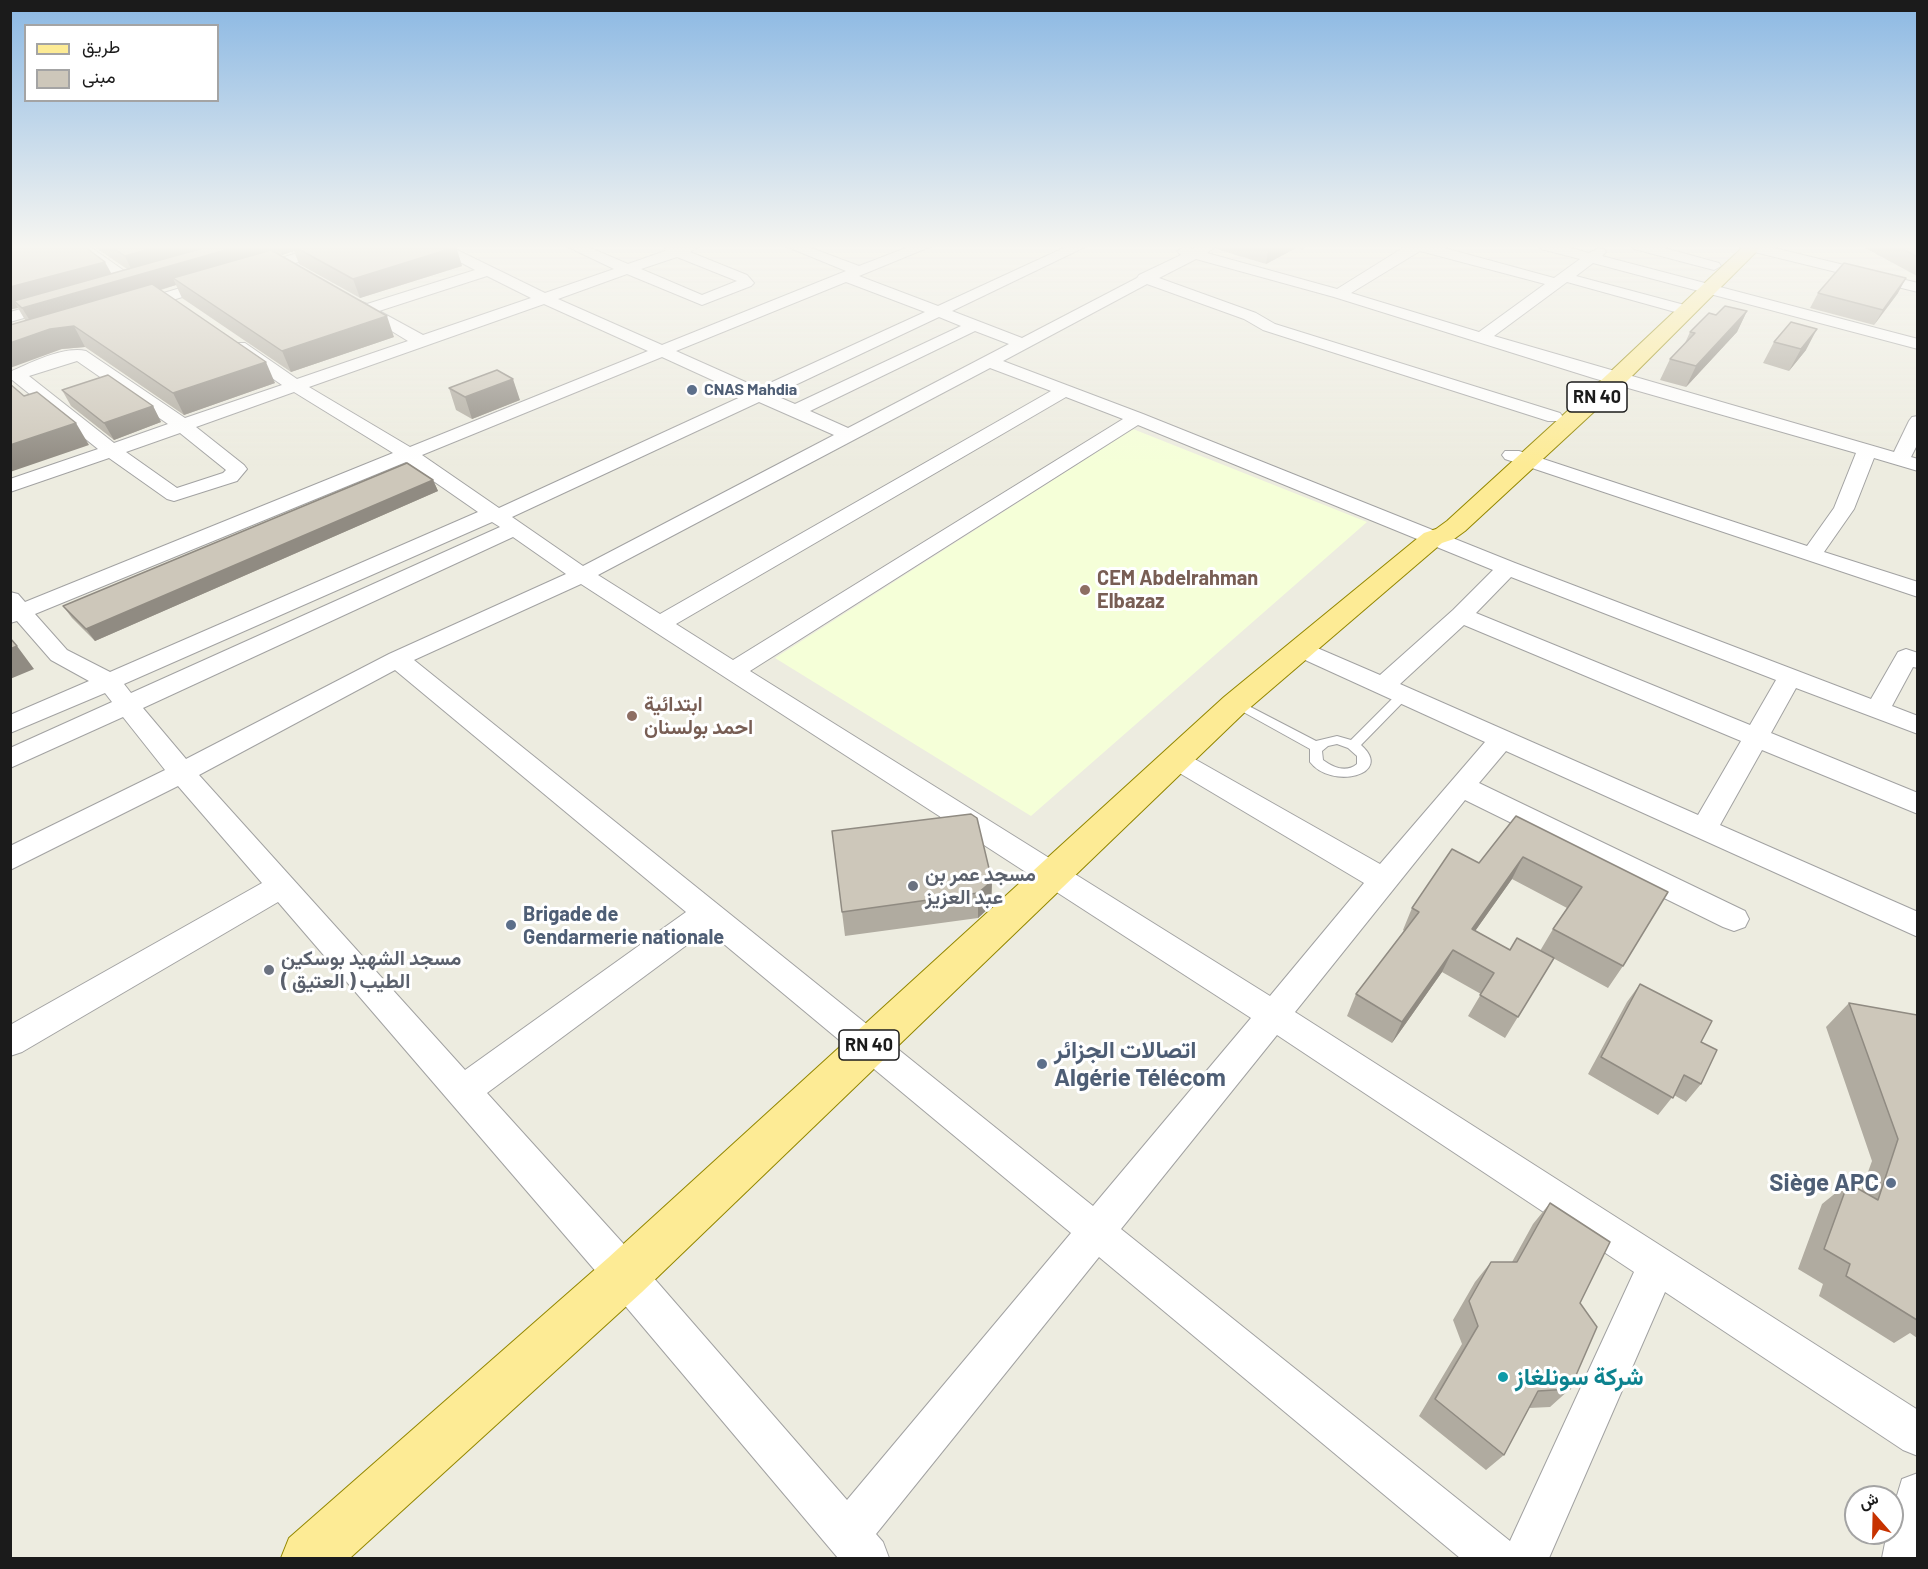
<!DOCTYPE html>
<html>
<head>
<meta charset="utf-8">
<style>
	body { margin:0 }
	#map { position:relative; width:1928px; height:1569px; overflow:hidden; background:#edece0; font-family:Barlow,Vazirmatn,sans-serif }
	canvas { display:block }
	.frame { position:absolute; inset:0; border:12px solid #1b1b1b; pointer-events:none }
	.legend { position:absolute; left:24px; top:24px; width:195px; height:78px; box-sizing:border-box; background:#fff; border:2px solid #a4a4a4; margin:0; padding:8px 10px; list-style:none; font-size:18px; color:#1b1b1b }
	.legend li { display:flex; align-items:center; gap:12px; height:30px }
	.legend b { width:30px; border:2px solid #a4a4a4 }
	.north { position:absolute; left:1844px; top:1485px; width:60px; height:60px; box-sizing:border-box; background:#fff; border:2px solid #a4a4a4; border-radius:50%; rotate:340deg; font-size:16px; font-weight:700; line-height:24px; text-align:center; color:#1b1b1b }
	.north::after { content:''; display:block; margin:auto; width:21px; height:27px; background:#c73200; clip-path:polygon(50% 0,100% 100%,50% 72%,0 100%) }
</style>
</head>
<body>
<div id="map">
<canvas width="1928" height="1569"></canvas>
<div class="frame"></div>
<ul class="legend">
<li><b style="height:8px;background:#fdeb95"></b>طريق</li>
<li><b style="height:16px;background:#cdc7ba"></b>مبنى</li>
</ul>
<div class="north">ش</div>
</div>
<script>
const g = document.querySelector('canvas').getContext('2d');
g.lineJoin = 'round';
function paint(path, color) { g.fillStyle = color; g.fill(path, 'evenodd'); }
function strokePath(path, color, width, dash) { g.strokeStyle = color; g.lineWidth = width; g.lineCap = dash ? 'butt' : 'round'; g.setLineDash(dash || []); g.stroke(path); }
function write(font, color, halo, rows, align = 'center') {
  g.font = font + ' Barlow,Vazirmatn,sans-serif'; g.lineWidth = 6; g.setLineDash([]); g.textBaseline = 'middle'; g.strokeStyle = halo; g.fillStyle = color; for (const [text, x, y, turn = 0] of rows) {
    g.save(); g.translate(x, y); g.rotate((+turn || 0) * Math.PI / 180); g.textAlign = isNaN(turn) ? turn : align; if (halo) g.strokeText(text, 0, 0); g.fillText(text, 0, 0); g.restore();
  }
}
paint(new Path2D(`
	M1133 429 1367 522 1031 816 775 658Z`), '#f5ffd8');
const service = new Path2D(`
	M1403 691 1407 692 1409 695 1407 698 1361 745C1395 775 1331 790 1310 762V749L1229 704 1231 701H1239L1316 741 1337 736 1351 740 1399 692ZM1337 744 1348 748 1357 756V764C1346 773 1334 768 1323 760L1322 751 1328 746Z`);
const minor = new Path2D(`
	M72 246H89L140 282 132 287 127 285Z
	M320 246H343L341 249 259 274H249L247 271 249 268Z
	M430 246H449L545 293 614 269 566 246H586L628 264 665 251 666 246H700L690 252 747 275 754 283 751 286 702 305 627 274 558 299 662 345 846 271 785 246H806L859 266 911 246H932L859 276 938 306 1068 246H1087L952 311 1022 338 1137 278 1139 275 1181 255 1177 251 1184 247 1193 249 1198 246H1216L1207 253 1337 289 1406 246H1437L1554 278 1580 259 1541 249 1539 246H1564L1589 253 1599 248 1604 249 1606 252 1602 256 1918 339V349L1593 263 1576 276 1692 307 1694 310 1686 315 1567 282 1494 336 1894 452 1909 421 1912 417 1918 416V443L1911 457 1918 459V471L1874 458 1854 509 1824 552 1918 582V597L1505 459 1502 455 1505 451H1519L1807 546 1834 508 1856 453 1593 378 1334 297 1196 259 1159 278 1256 313 1275 324 1560 413 1563 417 1560 421H1548L1263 330 1244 319 1147 284 1003 361 1143 414 1515 563 1871 699 1898 652 1906 649 1918 653V668L1913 667 1892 706 1918 716V734L1796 688 1771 733 1918 793V814L1762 750 1720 825 1918 912V937L1506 751 1479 783 1745 911 1749 919 1745 927 1734 931 1723 927 1465 800 1295 1012 1918 1410V1456L1903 1450 1665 1292 1549 1558H1460L1099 1257 876 1534 883 1542 889 1558H838L611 1289 278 902 22 1052 10 1056V1025L262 883 178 786 10 870V846L165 770 123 717 10 768V748L112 702 105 693 10 733V715L89 681 51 660 17 621 10 623V592L18 594 25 602 393 453 294 392 196 427 244 465 247 469 237 481 174 501 167 499 109 458 10 492V479L98 449 11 379 10 372C30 363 64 346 86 351L185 418 282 385 233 351 231 347 233 343H245L297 379 408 341 349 305 357 300 367 304 475 270ZM1420 251 1545 284 1479 332 1351 293ZM677 257 737 281 702 295 641 269ZM487 276 531 298 423 335 379 311ZM846 282 925 312 759 388 676 351ZM544 304 648 351 410 447 309 387ZM939 317 961 326 795 404 774 395ZM975 331 1009 344 848 428 810 411ZM662 357 745 395 499 508 422 455ZM77 361 168 424 114 443 29 376ZM990 368 1051 391 660 614 598 575ZM1066 397 1123 419 733 660 676 624ZM759 402 834 435 583 566 512 517ZM1138 425 1493 570 1453 610 1380 675 1308 644 1300 642 1292 644 1288 649 1292 654 1485 742 1380 864 1184 753 1175 750 1166 753 1162 759 1166 765 1364 883 1270 996 750 671ZM180 433 226 470 223 473 177 488 126 452ZM406 462 478 512 110 672 67 650 35 614ZM492 522 500 527 131 693 124 684ZM513 537 566 574 389 654 186 759 143 708ZM1511 577 1776 680 1750 725 1476 613ZM581 584 1251 1018 1093 1206 414 660ZM1464 625 1741 741 1698 815 1400 684ZM395 670 686 912 465 1070 199 775ZM707 930 1071 1233 847 1500 639 1261 487 1093ZM1277 1035 1634 1272 1510 1541 1121 1229Z
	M1632 246H1657L1719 263 1721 266 1714 270 1634 249Z
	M1740 246H1766L1918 283V292L1742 249Z
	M214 278 222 283 219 286 136 311 128 306 130 303Z
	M56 299 62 301 64 304 62 307 10 322V312Z
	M1918 1473V1558H1882L1887 1533H1892V1512L1902 1479Z`);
const primary = new Path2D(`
	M1744 246H1762L1624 384 1465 531 1454 539 1442 543 1246 711 642 1292 350 1558H281L289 1538 608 1258 1224 697 1424 533 1436 529 1447 521 1608 374Z`);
strokePath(service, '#a2a2a2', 2);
strokePath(minor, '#a2a2a2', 2);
strokePath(primary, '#938700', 2);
paint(service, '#fff');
paint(minor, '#fff');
paint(primary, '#fdeb95');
paint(new Path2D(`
	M10 246 112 274 127 269 93 246H454L456 247 462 266 360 298 299 264 294 251 282 255 278 254 394 337 291 372 182 298 176 285 161 290 275 383 184 415 85 347 62 349 25 320 18 308 12 309 10 308Z
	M1217 246H1305L1303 250 1296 248 1266 264 1216 249Z
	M1866 246H1917V276L1865 248Z
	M1818 293H1898L1874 325 1810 308Z
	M1747 311 1737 332 1686 387 1660 380 1670 359 1685 343 1690 332 1716 315Z
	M1774 342 1806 350 1789 371 1763 363Z
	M449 388 520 400 472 419 456 410Z
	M62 390 153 406 161 422 114 440 71 406Z
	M433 480 438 491 95 641 72 618 63 606Z
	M1516 816 1668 892 1623 966 1608 988 1540 951 1553 929 1567 908 1512 879 1475 931 1510 950 1554 958 1505 1038 1468 1016 1481 994 1442 972 1392 1043 1347 1016 1356 994 1404 931 1403 930 1412 908 1479 863Z
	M832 831 992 881 991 906 978 918 845 936Z
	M1640 984 1701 1042V1084L1686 1102 1674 1095 1658 1115 1588 1074 1627 1002Z
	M1849 1003 1917 1015V1338L1910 1333 1894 1343 1819 1296 1823 1284 1798 1269 1822 1204 1848 1183 1861 1191 1872 1161 1826 1027Z
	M1550 1203 1580 1303 1570 1389 1550 1407 1529 1408 1504 1455 1486 1470 1419 1416 1462 1344 1453 1320 1475 1282 1491 1262H1512L1533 1224Z`), '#b0aba0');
paint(new Path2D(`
	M161 246H233L134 275 125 256Z
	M240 246H265L268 253 173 278 176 285 34 327 22 308Z
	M279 246H292L294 251 282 255Z
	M1269 246H1296V248L1266 264Z
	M456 247 462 266 360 298 353 279Z
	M105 262 115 280 14 301 18 308 12 309 10 307V287Z
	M1906 278 1898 293 1874 325 1883 310Z
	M1747 311 1737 332 1686 387 1696 366Z
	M387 316 394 337 291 372 282 351Z
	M74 326 85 347 62 349 10 368V343L50 329Z
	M1817 329 1806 350 1789 371 1801 349Z
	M266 362 275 383 184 415 173 393Z
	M513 379 520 400 472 419 465 397Z
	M153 406 161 422 114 440 104 423Z
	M76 423 89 445 10 472V445Z
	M433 480 438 491 95 641 86 629Z
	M17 646 34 669 10 679V649Z
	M1523 857 1512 879 1461 951 1472 929Z
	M992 881 991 906 978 918V893Z
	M1453 950 1442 972 1392 1043 1402 1022Z`), '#908b82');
const building = new Path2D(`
	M10 246H84L105 262 10 287Z
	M110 246H161L125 256Z
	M210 246H240L22 308 14 301Z
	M293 246H454L456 247 353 279Z
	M1898 246H1917V257Z
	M271 250 387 316 282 351 173 278Z
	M1844 263 1906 278 1883 310 1818 293Z
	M152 284 266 362 173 393 74 326 50 329 10 343V325Z
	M1725 306 1747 311 1696 366 1670 359 1695 333 1690 332 1709 313 1716 315Z
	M1791 322 1817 329 1801 349 1774 342Z
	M497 370 513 379 465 397 449 388Z
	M108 375 153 406 104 423 62 390Z
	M10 384 24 396 37 392 76 423 10 445Z
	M407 463 433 480 86 629 63 606Z
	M10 638 17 646 10 649Z
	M971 814 977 818 992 881 978 893 842 912 832 831Z
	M1516 816 1668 892 1623 966 1553 929 1582 887 1523 857 1472 929 1510 950 1517 938 1554 958 1518 1017 1480 995 1494 973 1453 950 1402 1022 1356 994 1419 912 1412 908 1452 849 1479 863Z
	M1640 984 1712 1021 1701 1042 1717 1050 1701 1084 1684 1075 1673 1098 1601 1057Z
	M1849 1003 1917 1015V1320L1846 1276 1850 1264 1824 1249 1848 1183 1878 1200 1898 1139Z
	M1550 1203 1610 1242 1580 1303 1597 1327 1570 1389 1538 1391 1504 1455 1435 1399 1478 1326 1469 1301 1491 1262H1517Z`);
paint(building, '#cdc7ba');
strokePath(building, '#908b82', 1.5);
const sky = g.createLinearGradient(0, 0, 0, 466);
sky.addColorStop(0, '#8bb8e3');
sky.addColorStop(0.53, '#f7f6f1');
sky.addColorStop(1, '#f7f6f100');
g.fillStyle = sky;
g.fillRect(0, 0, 1928, 466);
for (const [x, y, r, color] of [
	[692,390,6,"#5c6f8a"],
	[1085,590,6,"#8d6e63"],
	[632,716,6,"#8d6e63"],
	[913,886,6,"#6b7280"],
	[511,925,6,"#5c6f8a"],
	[269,970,6,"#6b7280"],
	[1042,1064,6,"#5c6f8a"],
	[1891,1183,6,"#5c6f8a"],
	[1503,1377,6,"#0f9aa8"]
]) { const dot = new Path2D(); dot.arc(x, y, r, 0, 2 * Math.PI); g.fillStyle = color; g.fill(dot); strokePath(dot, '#fff', 2); }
write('bold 16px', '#4e5e75', '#fff', [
	["CNAS Mahdia",704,390]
], 'left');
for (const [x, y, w] of [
	[1597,397,60],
	[869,1045,60]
]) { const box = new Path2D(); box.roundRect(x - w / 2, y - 15, w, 30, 4.5); g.fillStyle = '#fff'; g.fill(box); strokePath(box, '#1b1b1b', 1.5); }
write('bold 18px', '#1b1b1b', null, [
	["RN 40",1597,397],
	["RN 40",869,1045]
]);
write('bold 20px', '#785e54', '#fff', [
	["CEM Abdelrahman",1097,578],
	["Elbazaz",1097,601],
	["ابتدائية",644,704],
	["احمد بولسنان",644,727]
], 'left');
write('bold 20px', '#5b616d', '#fff', [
	["مسجد عمر بن",925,874],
	["عبد العزيز",925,897],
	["مسجد الشهيد بوسكين",281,958],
	["الطيب ( العتيق )",281,981]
], 'left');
write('bold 20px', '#4e5e75', '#fff', [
	["Brigade de",523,914],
	["Gendarmerie nationale",523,937]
], 'left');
write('bold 24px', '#4e5e75', '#fff', [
	["اتصالات الجزائر",1054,1050],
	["Algérie Télécom",1054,1078],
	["Siège APC",1879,1183,"right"]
], 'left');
write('bold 24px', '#0d838f', '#fff', [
	["شركة سونلغاز",1515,1377]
], 'left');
</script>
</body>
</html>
